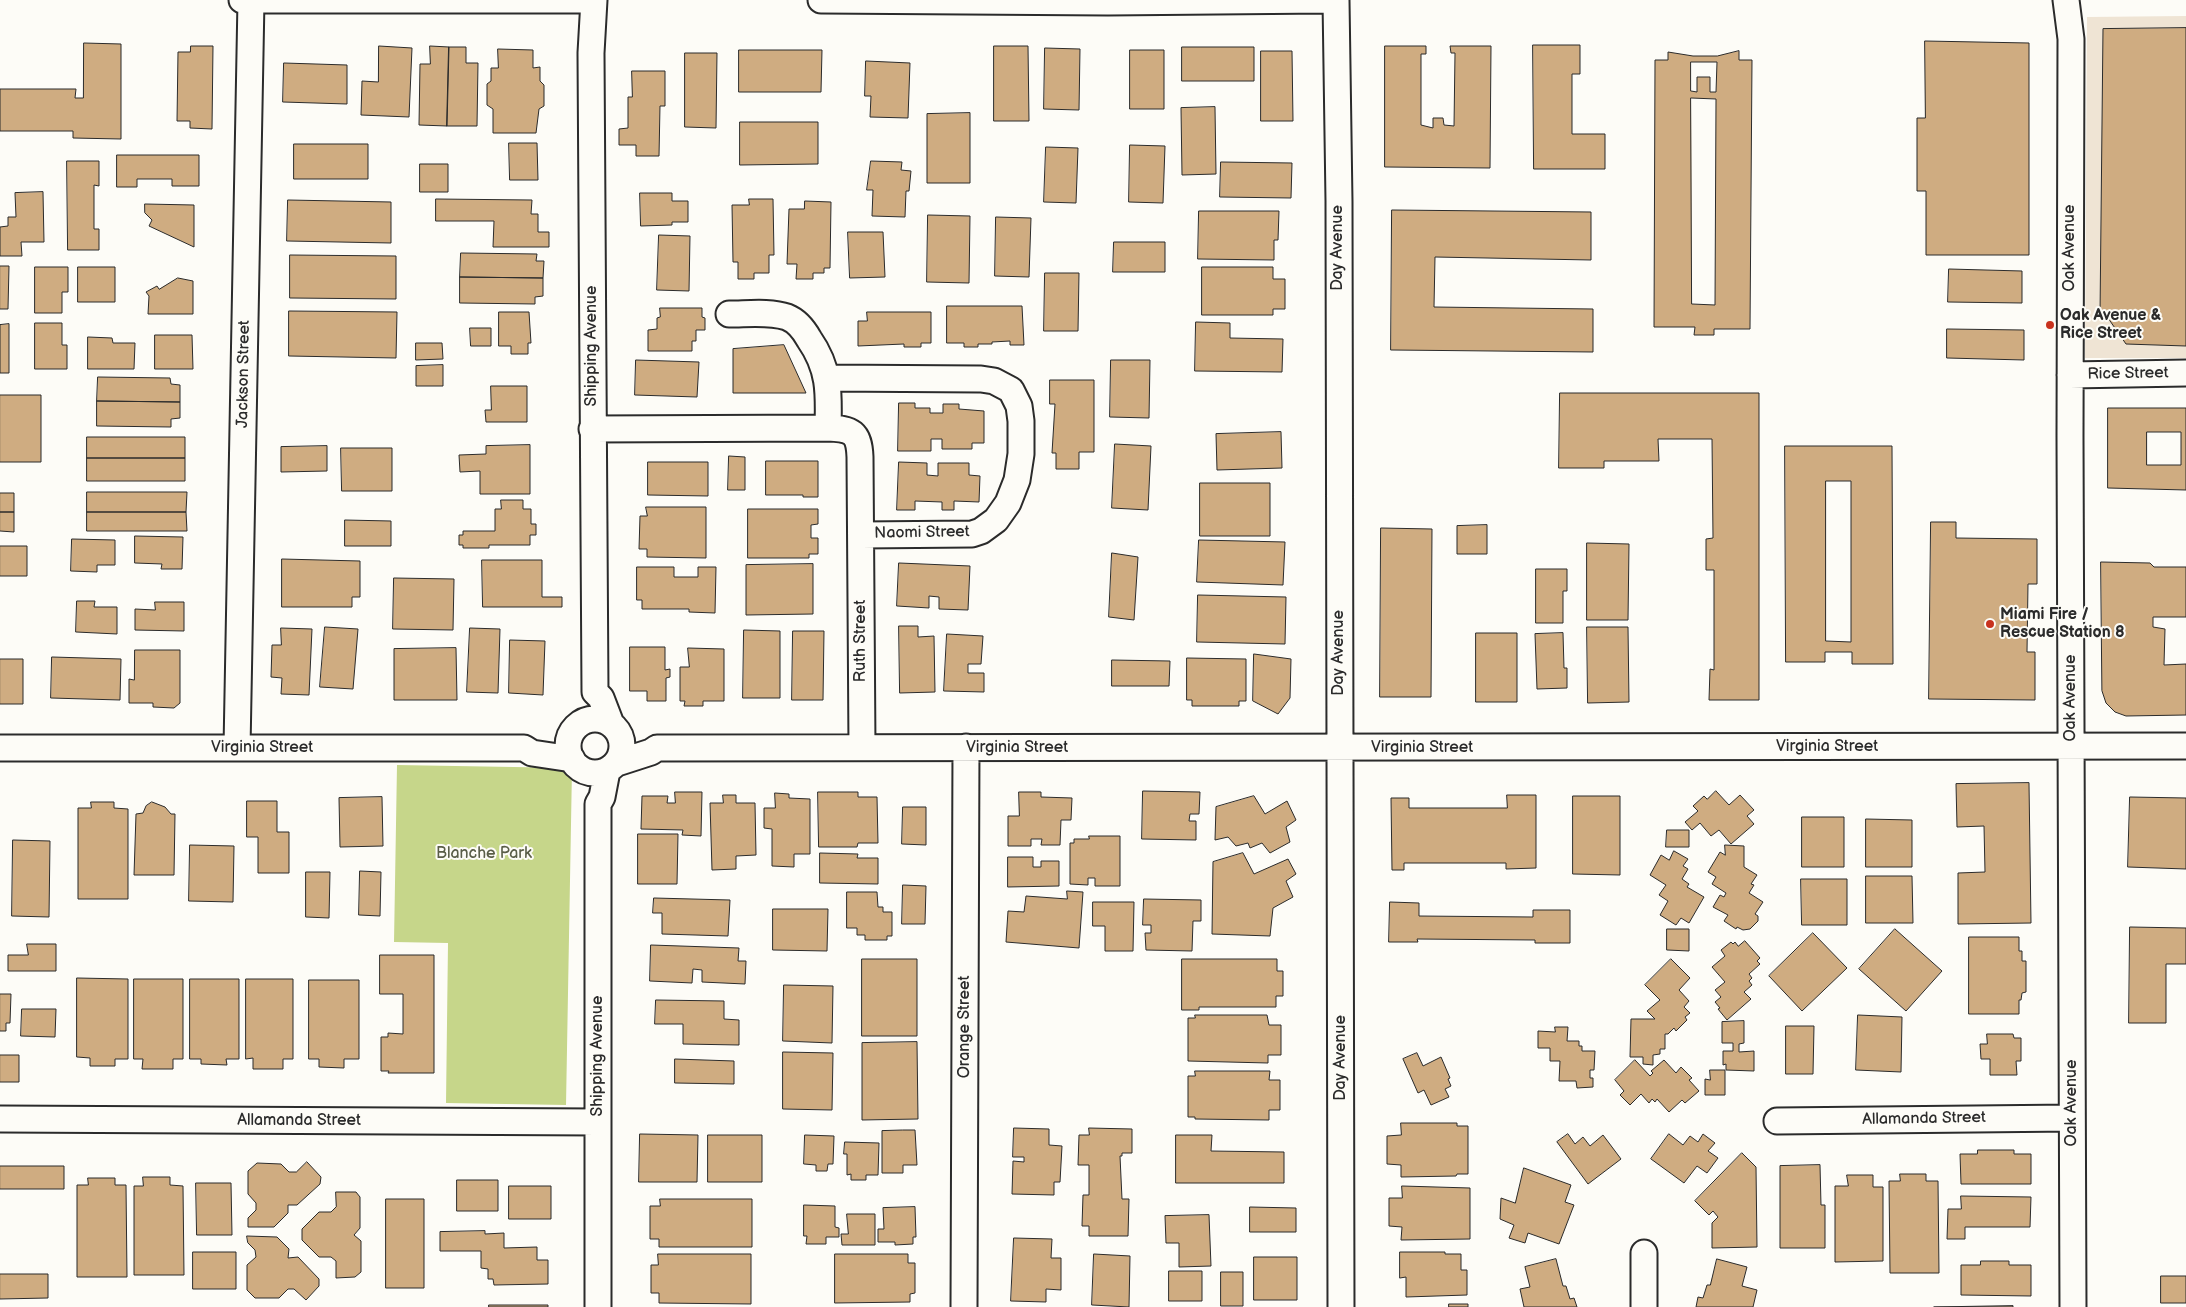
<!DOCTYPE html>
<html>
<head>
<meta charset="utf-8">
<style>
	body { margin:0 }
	canvas { display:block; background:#fdfcf7 }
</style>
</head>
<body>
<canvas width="2186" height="1307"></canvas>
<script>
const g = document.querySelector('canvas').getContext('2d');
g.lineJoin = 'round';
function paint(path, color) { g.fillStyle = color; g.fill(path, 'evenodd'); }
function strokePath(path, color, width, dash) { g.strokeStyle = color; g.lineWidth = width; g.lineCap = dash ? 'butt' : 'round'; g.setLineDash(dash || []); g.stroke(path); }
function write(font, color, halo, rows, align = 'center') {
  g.font = font + ' "Balsamiq Sans",sans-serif'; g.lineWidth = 4; g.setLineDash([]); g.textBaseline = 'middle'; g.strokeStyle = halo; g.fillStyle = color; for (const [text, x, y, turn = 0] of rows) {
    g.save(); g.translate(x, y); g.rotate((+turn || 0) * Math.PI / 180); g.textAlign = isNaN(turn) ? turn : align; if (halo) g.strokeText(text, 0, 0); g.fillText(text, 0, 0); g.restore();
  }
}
paint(new Path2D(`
	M2186 16V358H2085L2087 17Z`), '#efe4d4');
paint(new Path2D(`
	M397 765 572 768 566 1105 446 1103 448 943 394 942Z`), '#c6d68a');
const building = new Path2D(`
	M2186 28V346L2126 344 2108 318 2100 315 2103 29Z
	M1925 41 2029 43V255H1926V191H1917V118H1925Z
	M84 43 121 44V139L73 138V131H0V89H76L75 98H83Z
	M1533 45H1580V74H1572V134H1605V169H1534Z
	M191 46H213L212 129 190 128V121H177L178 52H190Z
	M379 46 412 48 409 117 361 115 362 81 378 82Z
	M430 46 449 47 447 126 419 125 420 64H430Z
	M994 46H1028L1029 121H994Z
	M1385 46H1426V54H1421V125L1433 128V118H1443L1444 125 1454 126 1455 53H1451L1450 46H1491L1490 168 1385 167Z
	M449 47H466V63H478L477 126H447Z
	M1182 47H1254V81H1182Z
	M1045 48 1080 49 1079 110 1044 109Z
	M498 49 533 50V68L540 67V81L544 85V106L539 109 536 133H493V109L487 105V84L491 81V68H498Z
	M739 50H822L821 92H739Z
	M1130 50H1164V109H1130Z
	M1261 51H1292L1293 121H1261Z
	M1739 51V60H1752L1750 329H1714V335H1694L1695 327H1654L1655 60H1668V52L1693 56H1717ZM1691 62H1717L1716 92H1710V77H1697V92L1691 91ZM1691 98 1716 99 1715 305 1692 304Z
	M685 53H717L716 128 685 127Z
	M866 61 910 63 908 118 870 117 871 96H865Z
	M284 63 347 65V104L283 102Z
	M632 71H665V106H660L659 156H636V145H619V129L628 128V97H632Z
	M1215 107 1216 174 1182 175 1181 108Z
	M970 113V183H927V114Z
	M740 122H818V164L740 165Z
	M509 143H537L538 180H510Z
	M294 144H368V179H294Z
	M1130 145 1165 146 1163 203 1129 202Z
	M1046 147 1078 148 1076 203 1044 202Z
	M117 155H199V186H172V179H137V187H117Z
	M67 161H99V186L94 185V229H99V250H68Z
	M871 161 902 162 901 170 911 171 909 191H906L905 217 872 216 873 190H867Z
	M1221 162 1292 163 1291 198 1220 197Z
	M420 164H448V192H420Z
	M43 192 44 242H21L22 256H0V227L8 226V217H16L15 193Z
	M640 193H672V201H688V222H672V225L641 226Z
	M436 199 532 200 531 214H538V232H549V247H493L494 221H436Z
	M749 199H773L774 255H769V273H754V279H738V262H733L732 205H749Z
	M288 200 391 202V243L287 241Z
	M805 201 831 202 830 268H824V273H813V279H796L797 264H787L789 209H804Z
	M145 204 194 205V247L149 226 152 220 145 213Z
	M1392 210 1591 212V260L1435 257 1434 307 1593 309V352L1391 350Z
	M1199 211H1279L1278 240H1274V260L1198 259Z
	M928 215 970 216 969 283 927 282Z
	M996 217 1031 218 1029 277 995 276Z
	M848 232H883L885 277 850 278Z
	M659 235 690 236 689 291 657 290Z
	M1114 242H1165V272H1113Z
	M461 253 537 254 536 261H544L543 278 460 277Z
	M290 255 396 256V299L290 298Z
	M0 266H9L8 309H0Z
	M35 267H68V292H62V313H35Z
	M78 267H115V302H78Z
	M1202 267H1273V279H1285V309H1273V315H1202Z
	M1949 269 2022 271V303L1948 302Z
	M1045 273H1079L1078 331H1044Z
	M460 277 543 278V296L535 297V304L460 303Z
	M178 278 193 281V314H148L149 296 146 292 157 286 159 289Z
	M947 306H1022L1024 345H1010V341L992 342V344H978V347H964V343H947Z
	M660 308H702V317L705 318V330H696V341H692V351H648V330L657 329V318L660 317Z
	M289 311 397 312 396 358 289 356Z
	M499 312H529L531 343H528V354H511V346H499Z
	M867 312H931V343H921V347H904V344L858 346V321H867Z
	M1196 322 1230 323V338L1283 339 1282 372 1195 371Z
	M35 323H62V345H67V369H35Z
	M9 324V373H0V325Z
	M470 328H491V346H471Z
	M1947 329 2024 330V360L1947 358Z
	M155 335H192L193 369H155Z
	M88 337 112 338 113 343H135L134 369H88Z
	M416 343H442L443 359 416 360Z
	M784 345 806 393H733V349Z
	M636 360 699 362 697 397 635 395Z
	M1111 360H1150L1149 418 1110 417Z
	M443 365V386H416V366Z
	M98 377 170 378 171 384 180 385V402L97 401Z
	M1050 380H1094V452H1079V469H1056V453H1052L1055 404H1050Z
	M491 386H527V422H486L485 410H491Z
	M1560 393H1759V700H1709L1710 669 1714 670V570H1706V539L1713 538 1712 439H1658L1659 461H1604V468H1559Z
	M0 395H41V462H0Z
	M97 401 180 402V418L171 419V427L97 426Z
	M899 403H915V408H930V413H943V404H959V409L984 411V443H972V449H942V439H931V451H898Z
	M2108 408H2186V490L2108 488ZM2147 432H2181V465H2147Z
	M1281 432 1282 468 1217 470 1216 434Z
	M87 437H185V458H87Z
	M1115 444 1151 446 1148 510 1112 508Z
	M530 445V494H480V471L460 472 459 455 486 454V446Z
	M327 446V471L281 472V447Z
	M1785 446H1892L1893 664H1852V652H1825V662H1786ZM1826 481H1851V642L1826 641Z
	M341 448H392V491H342Z
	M729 456 745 457V490H728Z
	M87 458H185V481H87Z
	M766 461H818V497H803V495H766Z
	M648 462H708V496L648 495Z
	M899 462 927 463V475L938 476V463H969V475L980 476 979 502 954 501V510H942V502L915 501V510H897Z
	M1200 483H1270V536H1200Z
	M87 492H187L186 512H87Z
	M0 493H14V512H0Z
	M501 500H523V509H531V524H536V535H530V545H489V548H463V545H459V535H463V531H495V509H501Z
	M646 507H706V558L647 557V549H639L640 516H647Z
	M748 509H818V524L811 525V538H818V554H809V558H748Z
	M0 512H14V532L0 531Z
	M87 512H186L187 531H87Z
	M345 520 391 521V546H345Z
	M1931 522H1956V538L2037 539V584H2028L2027 652H2035V700L1929 699Z
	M1487 525V554H1457V526Z
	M1381 528 1432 529 1431 697H1380Z
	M135 536 183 537 182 569H161L162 564 135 563Z
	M72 539 115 540V565H97V572L71 571Z
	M1199 540 1285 542 1283 585 1197 582Z
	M1587 543 1629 544 1628 620H1587Z
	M0 546H27V576H0Z
	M1112 553 1138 557 1134 620 1109 617Z
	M282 559 360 561V597H352V607H282Z
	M482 560H542V597H562V607H483Z
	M2101 562 2150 563 2154 567H2186V617H2153V627L2165 629 2164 665 2186 664V715L2126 716 2115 712 2106 703 2102 691Z
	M899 563 970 566 968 610 939 609V597L929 596V608L897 606Z
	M813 564V614L746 615V565Z
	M637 567H674V577H698V567H716L715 613 689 612V609H642V600H637Z
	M1536 569H1567V591H1563V623H1536Z
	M394 578 454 579 453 630 393 629Z
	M1198 595 1286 597 1285 644 1197 642Z
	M77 601H95L94 607H117V634L76 632Z
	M155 602H184V631L135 630V609L155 610Z
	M899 626H918V637L934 636 935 692 900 693Z
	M325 627 358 629 353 689 320 687Z
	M1587 627H1628L1629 702 1588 703Z
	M281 628 312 629 309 695 281 694 282 678 271 677 272 645H281Z
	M470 628 500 629 498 693 467 692Z
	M744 630 780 631V698H743Z
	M793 631H824L823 700H792Z
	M1476 633H1517V702H1476Z
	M1563 633 1564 668H1567V688L1537 689 1535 634Z
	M947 634 983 636 981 664H968V673H984V692L944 691Z
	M510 640 545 641 543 695 509 693Z
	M630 647H665V670L670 669V677L666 678V701H647V691H630Z
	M456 648 457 700H394V649Z
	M688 648 724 649V701H703V706H684L685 701H680V667H689Z
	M135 650H180V703L174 708 153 707V703H129V679L134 680Z
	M1254 654 1291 659 1290 698 1278 714 1253 701Z
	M52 657 121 659 120 700 51 698Z
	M1187 658 1246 659V701H1239V706H1192V700H1187Z
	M0 659H23V704H0Z
	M1112 660 1170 661 1169 686H1112Z
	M2029 783 2031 923 1958 924V873L1985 872 1984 826 1957 827 1956 784Z
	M1143 791 1200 792 1199 814H1190L1189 821H1196V840L1142 839Z
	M1716 791 1729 805 1740 795 1754 810 1747 816 1754 824 1731 844 1719 830 1711 836 1700 823 1692 830 1685 822 1698 811 1693 806 1704 796 1707 799Z
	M675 792H702L701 836 682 835 683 830 641 829 642 796H668L667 803H675Z
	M818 792H858V797H877L878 843H858L857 847H819Z
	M1019 792H1041V797L1072 798 1071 820H1061L1060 845H1041L1042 839H1031V846H1008V816H1019Z
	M775 793 789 794V798L810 799V854H794V867L772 866V829L764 828V808H775Z
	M723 795H736V803H755L756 855 736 856V869L712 870 710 803H723Z
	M1507 795H1536V868L1506 869V863H1404V870H1392L1391 798H1409V808H1507Z
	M1254 796 1265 814 1287 801 1296 820 1286 827 1290 842 1270 853 1262 843 1250 848 1248 843 1236 846 1228 837 1215 840 1216 807Z
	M1573 796H1620V875L1573 874Z
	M382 797 383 846 340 847 339 798Z
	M2130 797 2186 798V869L2128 867Z
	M247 801H277V832H289V873H258V837H247Z
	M91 802H114V808L128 809V899H78V808H91Z
	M152 802 165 807 171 814H175L174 875H134L136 814 143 813 146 806Z
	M903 807H926V845L902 844Z
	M1802 817H1844V867H1802Z
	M1866 819 1912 820V867H1866Z
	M1667 830H1689V847H1666Z
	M638 834H678L677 884H638Z
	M1089 836H1120V886H1095V878H1088V885L1070 884V843H1074V839H1089Z
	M13 840 50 841 49 917 12 916Z
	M190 845 234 846 233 902 189 901Z
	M1725 845 1744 846V867L1757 875 1751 884 1754 885 1749 893 1763 902 1755 914 1758 916V921L1750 929 1743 930 1737 927 1736 929 1724 921 1728 915 1713 907 1720 895 1724 897 1726 893 1712 884 1716 877 1708 872 1720 852 1725 855Z
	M1674 851 1688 859 1683 866 1688 869 1682 879 1689 884 1687 887 1704 897 1689 923 1681 918 1676 925 1660 915 1668 901 1659 895 1666 885 1650 875 1661 855 1669 860Z
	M820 853 858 854 857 858H878V884L820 883Z
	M1243 853 1254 874 1288 859 1296 874 1286 881 1293 897 1273 908 1270 936 1212 934 1213 862Z
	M1008 857H1033V867H1041V861H1059V886L1008 887Z
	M360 871 381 872 380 916 359 915Z
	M306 872H330L329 918 306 917Z
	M1866 876H1912L1913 923H1866Z
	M1801 879H1847V925H1802Z
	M903 885 926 886 925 924H902Z
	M1067 891 1083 892 1079 948 1006 942 1008 911 1024 912 1026 896 1067 899Z
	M847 892H877L878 907H883V912H892V936H887V940H865V935H857V928H847Z
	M654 898 730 900 728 936 662 934V913H653Z
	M1144 899 1201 900V921H1193L1192 951 1146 950 1145 933H1151V925H1143Z
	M1093 902H1134L1133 951H1105V926H1093Z
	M1390 902 1419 903V916L1533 917V910H1570V943H1535V940L1417 939 1418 942H1389Z
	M773 909H828L827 951 773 950Z
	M2130 927 2186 928V964H2166V1023H2129Z
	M1667 929H1689V951L1667 950Z
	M1895 929 1942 971 1906 1011 1859 969Z
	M1813 933 1847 968 1802 1011 1769 976Z
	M1969 937H2019V951H2022V961H2026V992L2022 993 2021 1000H2019V1014H1969Z
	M1745 941 1760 958 1757 961 1760 964 1749 974 1752 978 1749 981 1752 985 1744 992 1751 999 1727 1020 1718 1009 1720 1008 1715 1002 1721 997 1715 990 1725 982 1712 967 1725 956 1721 950 1731 942 1733 944 1735 942 1738 946Z
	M27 944H56V971H8V955H28Z
	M651 945 739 948 738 961H746L745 984 702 982V970L693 969 692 983 650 981Z
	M380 955H434V1073H388L389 1071H381V1037H388V1033L403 1034V994H380Z
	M862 959H917V1036H862Z
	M1182 959H1277V971H1283V996H1276V1007H1199V1010H1182Z
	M1671 959 1690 978 1679 990 1689 1001 1684 1007 1690 1013 1685 1017 1687 1020 1676 1031 1674 1028 1668 1034H1665V1049H1660V1054L1653 1055V1065L1643 1064V1057H1630L1631 1019H1655L1647 1011 1660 1000 1645 985Z
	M77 978 128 979V1059H115V1066H90V1058L77 1057Z
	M134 979H183V1059H173V1069H142L143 1059H134Z
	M190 979H239V1059H226L227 1065 201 1064V1059H190Z
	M246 979H293V1059H283V1069H253V1058L246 1059Z
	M309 980H359V1059H344V1068L319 1067V1059H309Z
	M784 985 833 986 832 1043 783 1041Z
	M0 994H11L10 1023H6V1031H0Z
	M656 1000 724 1001V1019L739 1020V1045L683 1044V1024H655Z
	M22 1009H56L55 1037 21 1036Z
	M1195 1015H1267L1269 1025H1281V1055H1268V1063L1188 1061V1018H1195Z
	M1858 1015 1902 1017 1901 1072 1856 1070Z
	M1744 1021V1043L1739 1044V1052L1754 1051V1071L1726 1070V1064L1723 1065V1051H1733V1043H1722V1022Z
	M1786 1026H1814L1813 1074H1786Z
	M1555 1027H1568L1567 1041H1579V1046H1582V1051H1595L1594 1070H1590V1078H1593V1087L1577 1088 1576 1081H1559L1560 1061H1550V1048H1538V1031L1555 1032Z
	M1987 1034H2013L2014 1038H2021V1061H2016L2017 1075H1990V1059H1981L1980 1044H1987Z
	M917 1042 918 1119 862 1120V1043Z
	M783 1052 833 1053 832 1110 783 1109Z
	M1417 1053 1423 1066 1441 1057 1450 1078 1448 1079 1451 1086 1445 1089 1449 1097 1431 1105 1424 1090 1418 1093 1403 1059Z
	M0 1055H19V1082H0Z
	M675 1059 734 1061V1084L675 1083Z
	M1635 1060 1650 1076 1653 1073 1651 1071 1664 1060 1676 1073 1681 1067 1692 1078 1689 1080 1699 1091 1685 1103 1682 1100 1669 1112 1657 1099 1655 1102 1652 1099 1649 1103 1641 1094 1630 1105 1620 1095 1624 1091 1615 1080Z
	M1710 1070H1725V1095H1705V1079L1710 1080Z
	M1195 1071H1270L1269 1080H1280V1110H1269V1120L1195 1119V1117H1188V1076H1195Z
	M1401 1123H1457V1126H1468V1174H1457L1456 1176 1401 1177V1165L1387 1164V1136L1401 1135Z
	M1014 1128 1049 1129V1145L1062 1146 1060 1182H1054V1195L1012 1194 1013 1161 1024 1162V1157H1013Z
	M1089 1128 1132 1129V1153H1122V1156H1120L1122 1199H1129L1128 1236H1089V1226H1082L1083 1195H1089V1165H1078L1079 1135H1089Z
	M903 1130H915L917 1165H903V1173H882V1131Z
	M640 1134 698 1135 697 1182H639Z
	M1568 1134 1575 1144 1583 1137 1590 1146 1603 1135 1621 1159 1588 1184 1557 1142Z
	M1669 1134 1683 1145 1690 1136 1698 1142 1703 1134 1715 1143 1708 1151 1718 1158 1707 1173 1697 1166 1684 1183 1651 1159Z
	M708 1135H762V1182H708Z
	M805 1135 834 1136 833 1164H828L827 1171H816V1165L804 1164Z
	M1176 1135H1212L1211 1151 1284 1152V1183H1176Z
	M845 1142 879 1143 878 1175H866V1180H851V1174L847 1175V1154H844Z
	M1978 1150H2014V1154H2031V1184H1961L1960 1154H1977Z
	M1742 1153 1756 1167 1757 1247 1712 1248V1223L1718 1217 1713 1211 1709 1215 1695 1201Z
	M307 1162 321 1177 320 1184 297 1205H288V1213L274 1227H248V1218L256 1210V1203L248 1194V1171L257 1163 281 1164 289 1172H296Z
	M1820 1165 1821 1205H1825V1248H1780V1166Z
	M0 1166H64V1189H0Z
	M1524 1168 1571 1185 1565 1202 1574 1205 1559 1244 1528 1233 1525 1243 1509 1238 1514 1225 1500 1219 1501 1198 1515 1203Z
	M1900 1174H1926V1181H1938L1939 1273H1890L1889 1181H1900Z
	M1847 1175H1873V1187H1883V1261L1835 1262V1186H1848Z
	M143 1177H170V1185L183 1186 184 1275H134V1186H143Z
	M88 1178H115V1185H126L127 1277H77V1185H88Z
	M457 1180H498V1211H457Z
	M196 1183H231L232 1235H197Z
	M509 1186H551V1219H509Z
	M1402 1186 1470 1188V1239L1401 1240 1402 1227 1389 1226V1198H1402Z
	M336 1192H356L360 1197V1228L354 1235 361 1241V1272L355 1277 336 1278V1261L331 1257H319L302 1240V1229L319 1212H331L336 1207Z
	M1961 1196 2031 1197 2030 1227H1965V1239H1947L1948 1209H1961Z
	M386 1199H424V1288H386Z
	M660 1199H752V1247H659V1239H650V1206H660Z
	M804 1205 835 1206V1227L839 1228V1237H826V1244H806L807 1236H804Z
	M915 1207 916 1237H913V1244L895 1245V1242H878V1229H884L883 1208Z
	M1250 1207 1296 1208V1232H1250Z
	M847 1214H875V1245H842L841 1234H848Z
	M1209 1215 1211 1266 1179 1267V1243H1166L1165 1216Z
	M485 1231V1234L504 1233V1248L537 1247V1260H548V1284L494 1285 493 1279H488V1269L481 1268V1251H440V1232Z
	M247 1236 277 1237 289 1249 288 1258 298 1257 319 1279V1286L306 1300 294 1289H288L279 1298H255L247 1290V1265L256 1257 255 1250 248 1243Z
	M1014 1238 1052 1239 1051 1258H1061V1290L1046 1289V1302L1011 1301Z
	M193 1252H236V1289H193Z
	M1400 1252H1445V1254H1461V1270H1467V1295L1406 1297V1277L1400 1278Z
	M658 1254H751V1304L659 1303V1293H651V1265H658Z
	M835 1254H908V1263H915V1293L910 1294V1302L835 1303Z
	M1094 1254 1130 1256 1129 1307 1092 1305Z
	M1254 1257H1297V1300H1254Z
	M1556 1259 1563 1286H1566L1570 1299 1574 1298 1577 1307H1524L1520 1289 1530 1287 1525 1267Z
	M1717 1259 1747 1267 1742 1286 1757 1290 1753 1307H1696L1698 1297 1703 1298 1707 1285H1710Z
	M1981 1261H2009V1265H2031V1296L1961 1295V1265H1980Z
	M1169 1271H1202V1301H1169Z
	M1221 1272H1243V1306H1221Z
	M0 1274H48V1298L0 1299Z
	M2161 1276H2186V1303H2161Z
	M1449 1304H1468V1307H1449Z
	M489 1305H548V1307H489Z
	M2013 1306V1307H1934Z`);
paint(building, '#cfac81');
strokePath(building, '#2b2b2b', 1);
const minor = new Path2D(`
	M242 0H592
	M594 0 591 53 595 692 601 698 611 724
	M821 0 1108 2 1326 0
	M1336 0 1339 201 1341 1307
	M2066 0 2071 39 2070 436 2073 1307
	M729 314C747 314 770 311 787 317 797 321 804 330 809 339 830 369 829 393 828 428
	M2070 375 2186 373
	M827 378 981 379 994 381 1011 390 1019 406 1021 421V454L1017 480 1008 503 996 520 981 531 972 534 861 535
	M592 429 828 428C852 429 859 432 860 457L862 747
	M568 746a27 27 0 1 1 54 0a27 27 0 1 1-54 0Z
	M0 748H524L532 753 572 759
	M237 748 251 0
	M617 763 651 752 657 748 2186 746
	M0 1119 598 1122
	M1777 1121 2072 1118
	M598 1307V804L602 797 607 771
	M964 1307 966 747
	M1644 1307V1253`);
strokePath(minor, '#2b2b2b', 29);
strokePath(minor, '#fdfcf7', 25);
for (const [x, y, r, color] of [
	[2050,325,5,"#c8321e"],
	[1990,624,5,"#c8321e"]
]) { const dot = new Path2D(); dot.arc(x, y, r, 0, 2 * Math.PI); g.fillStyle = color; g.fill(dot); strokePath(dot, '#fdfcf7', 2); }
write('16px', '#2b2b2b', '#fdfcf7', [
	["Day Avenue",1338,248,-90],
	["Oak Avenue",2070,248,-90],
	["Shipping Avenue",592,346,-90],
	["Jackson Street",244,374,-89],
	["Rice Street",2128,374,-1],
	["Naomi Street",922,533,-1],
	["Ruth Street",861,641,-90],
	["Day Avenue",1339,653,-90],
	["Oak Avenue",2071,698,-90],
	["Virginia Street",1827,747],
	["Virginia Street",262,748],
	["Virginia Street",1017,748],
	["Virginia Street",1422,748],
	["Orange Street",965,1027,-90],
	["Shipping Avenue",598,1056,-90],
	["Day Avenue",1341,1058,-90],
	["Oak Avenue",2072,1103,-90],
	["Allamanda Street",1924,1119,-1],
	["Allamanda Street",299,1121]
]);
write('bold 16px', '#2b2b2b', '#fdfcf7', [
	["Oak Avenue &",2060,316],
	["Rice Street",2060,334],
	["Miami Fire /",2000,615],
	["Rescue Station 8",2000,633]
], 'left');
write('16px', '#5a5e48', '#fdfcf7', [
	["Blanche Park",484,854]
]);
</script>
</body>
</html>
